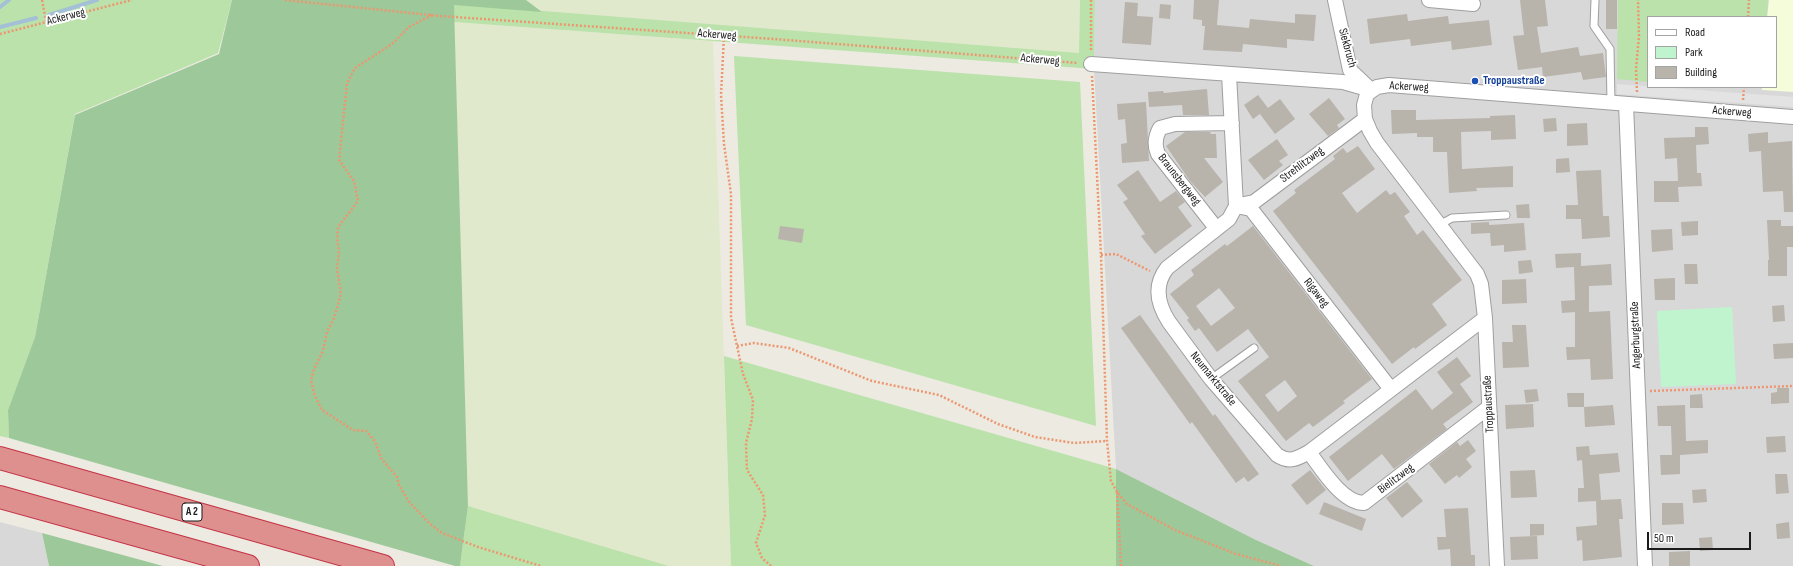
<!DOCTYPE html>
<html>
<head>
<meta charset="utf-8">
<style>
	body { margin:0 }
	#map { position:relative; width:1793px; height:566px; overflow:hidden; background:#eceae1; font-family:"Sofia Sans Condensed",sans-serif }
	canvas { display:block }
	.legend { position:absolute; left:1647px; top:16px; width:130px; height:72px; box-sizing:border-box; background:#fff; border:1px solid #a4a4a4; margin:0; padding:5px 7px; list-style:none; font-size:12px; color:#1b1b1b }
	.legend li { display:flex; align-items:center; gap:8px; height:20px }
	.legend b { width:20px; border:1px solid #a4a4a4 }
	.scale { position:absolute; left:1647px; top:532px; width:104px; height:18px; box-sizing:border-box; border:2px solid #1b1b1b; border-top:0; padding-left:5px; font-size:12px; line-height:14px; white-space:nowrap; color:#1b1b1b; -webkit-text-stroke:3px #fff; paint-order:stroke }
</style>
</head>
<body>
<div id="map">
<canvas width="1793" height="566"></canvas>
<ul class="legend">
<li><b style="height:5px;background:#fff"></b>Road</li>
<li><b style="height:11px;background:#c0f4cf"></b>Park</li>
<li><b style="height:11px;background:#b8b3ab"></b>Building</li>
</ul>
<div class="scale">50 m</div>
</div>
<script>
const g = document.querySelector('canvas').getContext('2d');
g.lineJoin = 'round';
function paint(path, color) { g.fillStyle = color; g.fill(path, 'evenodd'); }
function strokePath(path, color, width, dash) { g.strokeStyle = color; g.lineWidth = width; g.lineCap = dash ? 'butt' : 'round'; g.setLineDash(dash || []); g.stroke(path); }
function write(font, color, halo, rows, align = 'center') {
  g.font = font + ' "Sofia Sans Condensed",sans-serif'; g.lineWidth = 4; g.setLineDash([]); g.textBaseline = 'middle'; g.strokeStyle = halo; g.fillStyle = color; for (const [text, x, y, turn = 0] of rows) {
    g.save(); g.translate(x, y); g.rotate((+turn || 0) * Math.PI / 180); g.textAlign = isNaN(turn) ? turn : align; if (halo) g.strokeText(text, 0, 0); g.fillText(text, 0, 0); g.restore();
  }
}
paint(new Path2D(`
	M1095 0H1793V566H1314L1256 540 1116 469 1094 69ZM1648 17H1776V87H1648Z
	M0 522 42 533 49 566H0Z`), '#d9d8d8');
paint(new Path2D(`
	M1769 0H1793V92L1762 90V87H1776V17H1767Z`), '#f4fcda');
paint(new Path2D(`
	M526 0H1080L1079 53 542 12Z
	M454 22 713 41 731 566H669L468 506Z`), '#e1e9cd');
paint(new Path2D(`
	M0 0H232L218 53 75 114 35 337 8 410 9 438 0 436Z
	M1080 0H1095L1094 69 454 22V4L1079 53Z
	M1618 0H1768L1767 17H1648V82L1617 79Z
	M734 56 1080 82 1096 426 746 325Z
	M724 356 1116 469V566H731Z
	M468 506 669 566H460Z`), '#bae2aa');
paint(new Path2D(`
	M232 0H526L542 12 454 5 468 506 460 566H455L9 438 8 410 35 337 75 115 219 54Z
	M1116 469 1256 540 1314 566H1116Z
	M42 533 163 566H49Z`), '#9dc899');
paint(new Path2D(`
	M1732 307 1736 384 1661 387 1657 311Z`), '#c0f4cf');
paint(new Path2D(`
	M1617 84 1793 97V107L1617 94Z`), '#e3e3e3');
strokePath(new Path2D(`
	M0 7 9 0
	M49 15 97 0
	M0 27 36 18`), '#a4c0d6', 4);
paint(new Path2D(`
	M1194 0H1219L1217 25 1249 28 1250 19 1295 23V14L1316 15 1314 41 1287 39V48L1243 44 1242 52 1203 50 1205 26H1202V20L1193 19Z
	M1520 0H1545L1548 26 1537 27 1541 53 1578 47 1580 56 1603 53 1606 77 1583 80 1581 72 1543 77 1542 67 1518 70 1513 36 1524 35Z
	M1606 0H1617V29H1606Z
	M1125 2 1138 3 1137 16 1153 17 1151 45 1122 43Z
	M1160 4 1171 5 1170 19 1159 18Z
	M1407 14 1408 21 1448 16 1449 24 1489 20 1492 45 1452 50 1451 41 1411 46 1410 39 1370 44 1367 19Z
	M1207 89 1209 115H1183L1182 105 1149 107 1148 92 1163 91 1164 93Z
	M1258 95 1268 108 1253 119 1244 105Z
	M1329 98 1345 119 1337 125 1339 128 1328 136 1309 114Z
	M1280 99 1295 119 1275 134 1260 114Z
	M1146 102 1149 161 1122 163 1121 144 1127 143 1125 119 1118 120 1117 104Z
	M1391 110H1416V120L1490 118V116L1515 115 1516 139 1491 140V131L1461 132 1462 169 1513 166V187L1476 188 1477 191 1449 193 1447 152H1433V137H1417V133L1392 134Z
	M1556 118 1557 131 1544 132 1543 119Z
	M1587 123 1588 145 1567 146V124Z
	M1695 127H1708L1709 144 1696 145 1697 173H1701L1702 186 1678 187 1679 202H1654V181H1678L1677 158 1665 159 1664 138 1695 137Z
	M1185 132H1210L1211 134H1216L1217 158H1204L1223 182 1205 197 1190 181 1166 146Z
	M1768 132V143L1792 141 1793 212H1784L1783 191 1763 192 1761 151 1749 152 1748 134Z
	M1277 139 1288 155 1279 161 1283 165 1264 180 1248 160Z
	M1358 146 1375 169 1342 193 1357 213 1386 190 1390 195 1395 192 1410 212 1404 216 1417 235 1423 230 1462 280 1432 304 1447 325 1415 349 1414 347 1392 364 1273 211 1296 193 1294 190 1335 159 1333 156 1343 148 1347 153Z
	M1569 158 1570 172 1556 173V159Z
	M1138 170 1160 202 1176 191 1185 202 1178 207 1192 226 1155 254 1141 236 1145 234 1123 202 1128 199 1117 185Z
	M1601 170 1603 216H1609L1610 237 1582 239 1581 219H1566V205H1578L1576 171Z
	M1529 204 1530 218H1517L1516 205Z
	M1767 220H1781V226H1793V247H1787V276H1768V260H1769Z
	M1698 221V235L1682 236 1681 222Z
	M1489 222V225L1524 223 1526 250 1504 252V245L1491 246 1490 233 1471 234V223Z
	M780 226 804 229 802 243 778 239Z
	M1253 226 1372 379 1343 401 1345 403 1313 427 1309 423 1286 441 1238 381 1269 357 1248 329 1217 352 1199 328 1195 331 1187 320 1189 318 1170 294 1194 275 1191 270 1225 244 1227 246ZM1219 288 1235 308 1211 326 1196 306ZM1285 380 1297 396 1278 412 1265 395Z
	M1672 229 1673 250 1652 252 1651 230Z
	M1581 253V266L1611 264 1612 285 1589 286V312L1610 311 1613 379 1591 380 1590 359 1567 360 1566 347H1575V312L1562 313 1561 301 1575 300 1574 267 1556 268 1555 254Z
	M1531 260 1533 272 1519 274 1518 261Z
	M1684 264H1697L1698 284H1685Z
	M1675 278V300H1655L1654 279Z
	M1526 279 1527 303 1502 304V280Z
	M1784 305 1785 321 1773 322 1772 306Z
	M1140 315 1213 416 1215 414 1259 474 1248 482 1244 477 1236 483 1192 422 1190 424 1121 328Z
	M1512 325H1526L1529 367 1503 368 1502 342H1513Z
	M1793 343V358L1774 359 1773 344Z
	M1457 357 1471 376 1460 384 1473 402 1443 424 1447 429 1394 469 1382 454 1348 481 1329 457 1416 389 1432 410 1453 393 1437 372Z
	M1777 388H1789V403L1771 404V393L1777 392Z
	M1537 389 1539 401 1526 403 1524 390Z
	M1567 393H1584V407H1568Z
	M1702 394 1703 408H1690V395Z
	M1533 404 1534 427 1506 429 1505 405Z
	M1613 405 1615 425 1585 427 1584 407Z
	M1685 405 1686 441 1708 440V453L1680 455V474L1661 475 1660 455H1672L1671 426H1658L1657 406Z
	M1785 436 1786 452 1767 453 1766 437Z
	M1468 440 1476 451 1466 459 1472 467 1459 478 1457 475 1445 484 1429 464 1457 442 1460 446Z
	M1589 446 1590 455 1618 453 1620 472 1599 474 1601 500 1621 499 1623 519H1619L1622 557 1583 561 1582 540 1577 541 1576 527 1597 525 1596 501 1578 502V488H1584L1582 460 1577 461 1576 447Z
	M1310 470 1326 490 1307 505 1291 485Z
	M1535 470 1537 497 1511 498 1510 471Z
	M1775 474H1787L1789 493 1776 494Z
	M1407 482 1423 501 1402 518 1386 498Z
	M1706 489 1707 502 1693 503 1692 490Z
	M1324 502 1366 519 1362 531 1319 514Z
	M1662 503H1683L1684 524 1662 525Z
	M1468 508 1471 555H1475V566H1451L1450 549 1438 550 1437 537H1446L1444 509Z
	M1789 522 1790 538 1777 539 1776 524Z
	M1530 524H1544V535L1530 536Z
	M1537 536 1538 559 1511 560 1510 537Z
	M1712 537 1713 550 1700 551 1699 538Z
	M1690 551V566H1669V552Z`), '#b8b3ab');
const service = new Path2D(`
	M1595 0 1594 26 1610 49 1611 103
	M1439 225 1452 218 1506 215
	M1211 379 1254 348`);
const minor = new Path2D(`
	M1335 0 1350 70 1369 88
	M1429 0 1473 4
	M1091 64 1343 82 1371 90
	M1229 74 1236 206 1229 219 1167 268C1153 286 1158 305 1169 322L1211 379 1277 455C1289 463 1297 459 1309 452L1485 318
	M1626 104 1645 566
	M1239 205 1254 202 1365 119
	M1236 206 1251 209 1390 388
	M1216 228 1158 154C1154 145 1155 137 1160 128L1175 124 1232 123
	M1309 452C1321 468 1342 503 1364 503L1489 407
	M1497 566 1485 318 1481 284 1477 274 1377 143 1370 131 1365 119 1364 105 1367 94 1377 87 1389 85 1793 117`);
const motorway = new Path2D(`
	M0 458 383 566
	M0 497 248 566`);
strokePath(service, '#9f9f9f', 9);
strokePath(minor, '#9f9f9f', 16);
strokePath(motorway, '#c53245', 24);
strokePath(new Path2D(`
	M42 0 46 21
	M285 0 440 16 774 39 1078 63
	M1091 0V51
	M432 15 409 27 392 44 355 68 347 83 339 160 354 181 358 201 338 227 337 238 339 251 337 269 341 294 334 318 327 332 323 351 314 369 311 381 315 396 322 410 353 430 366 431 375 441 381 458 397 477 399 485 409 502 430 524 442 533 478 547 541 566
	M1748 17 1749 0
	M0 34 132 0
	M724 36 721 95 724 144 731 194V318L743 374 753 400 752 419 746 443 747 470 763 495 765 515 756 543 762 558 771 566
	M1092 76 1101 255 1107 441 1111 481 1117 492 1127 504 1175 530 1236 554 1281 566
	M1637 92 1636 69 1639 36 1638 0
	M1743 100 1744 87
	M1101 255 1116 254 1150 271
	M737 346 754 343 789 348 872 381 939 395 998 424 1035 437 1074 443 1107 441
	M1650 391 1793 386
	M1117 492 1121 566`), '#ed9771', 2.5, [2, 2]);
strokePath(service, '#fff', 7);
strokePath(minor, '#fff', 14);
strokePath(motorway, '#dd908e', 22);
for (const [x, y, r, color] of [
	[1475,81,4,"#1a4fb4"]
]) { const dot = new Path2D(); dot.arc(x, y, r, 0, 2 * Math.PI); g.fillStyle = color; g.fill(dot); strokePath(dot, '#fff', 1.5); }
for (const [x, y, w] of [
	[192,512,20]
]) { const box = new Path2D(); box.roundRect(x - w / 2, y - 9, w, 18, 3); g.fillStyle = '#fff'; g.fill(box); strokePath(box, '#1b1b1b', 1); }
write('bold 11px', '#1b1b1b', null, [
	["A 2",192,512]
]);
write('12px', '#1b1b1b', '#fff', [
	["Ackerweg",66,17,-14],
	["Ackerweg",717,35,4],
	["Siekbruch",1347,48,75],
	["Ackerweg",1040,60,5],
	["Ackerweg",1409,87,3],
	["Ackerweg",1732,112,4],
	["Strehlitzweg",1302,165,-37],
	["Braunsbergweg",1179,180,52],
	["Rigaweg",1316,293,52],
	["Angerburgstraße",1636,335,-92],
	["Neumarktstraße",1213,379,51],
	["Troppaustraße",1489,404,-93],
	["Bielitzweg",1396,479,-37]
]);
write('bold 12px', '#164399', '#fff', [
	["Troppaustraße",1483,81]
], 'left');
</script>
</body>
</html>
